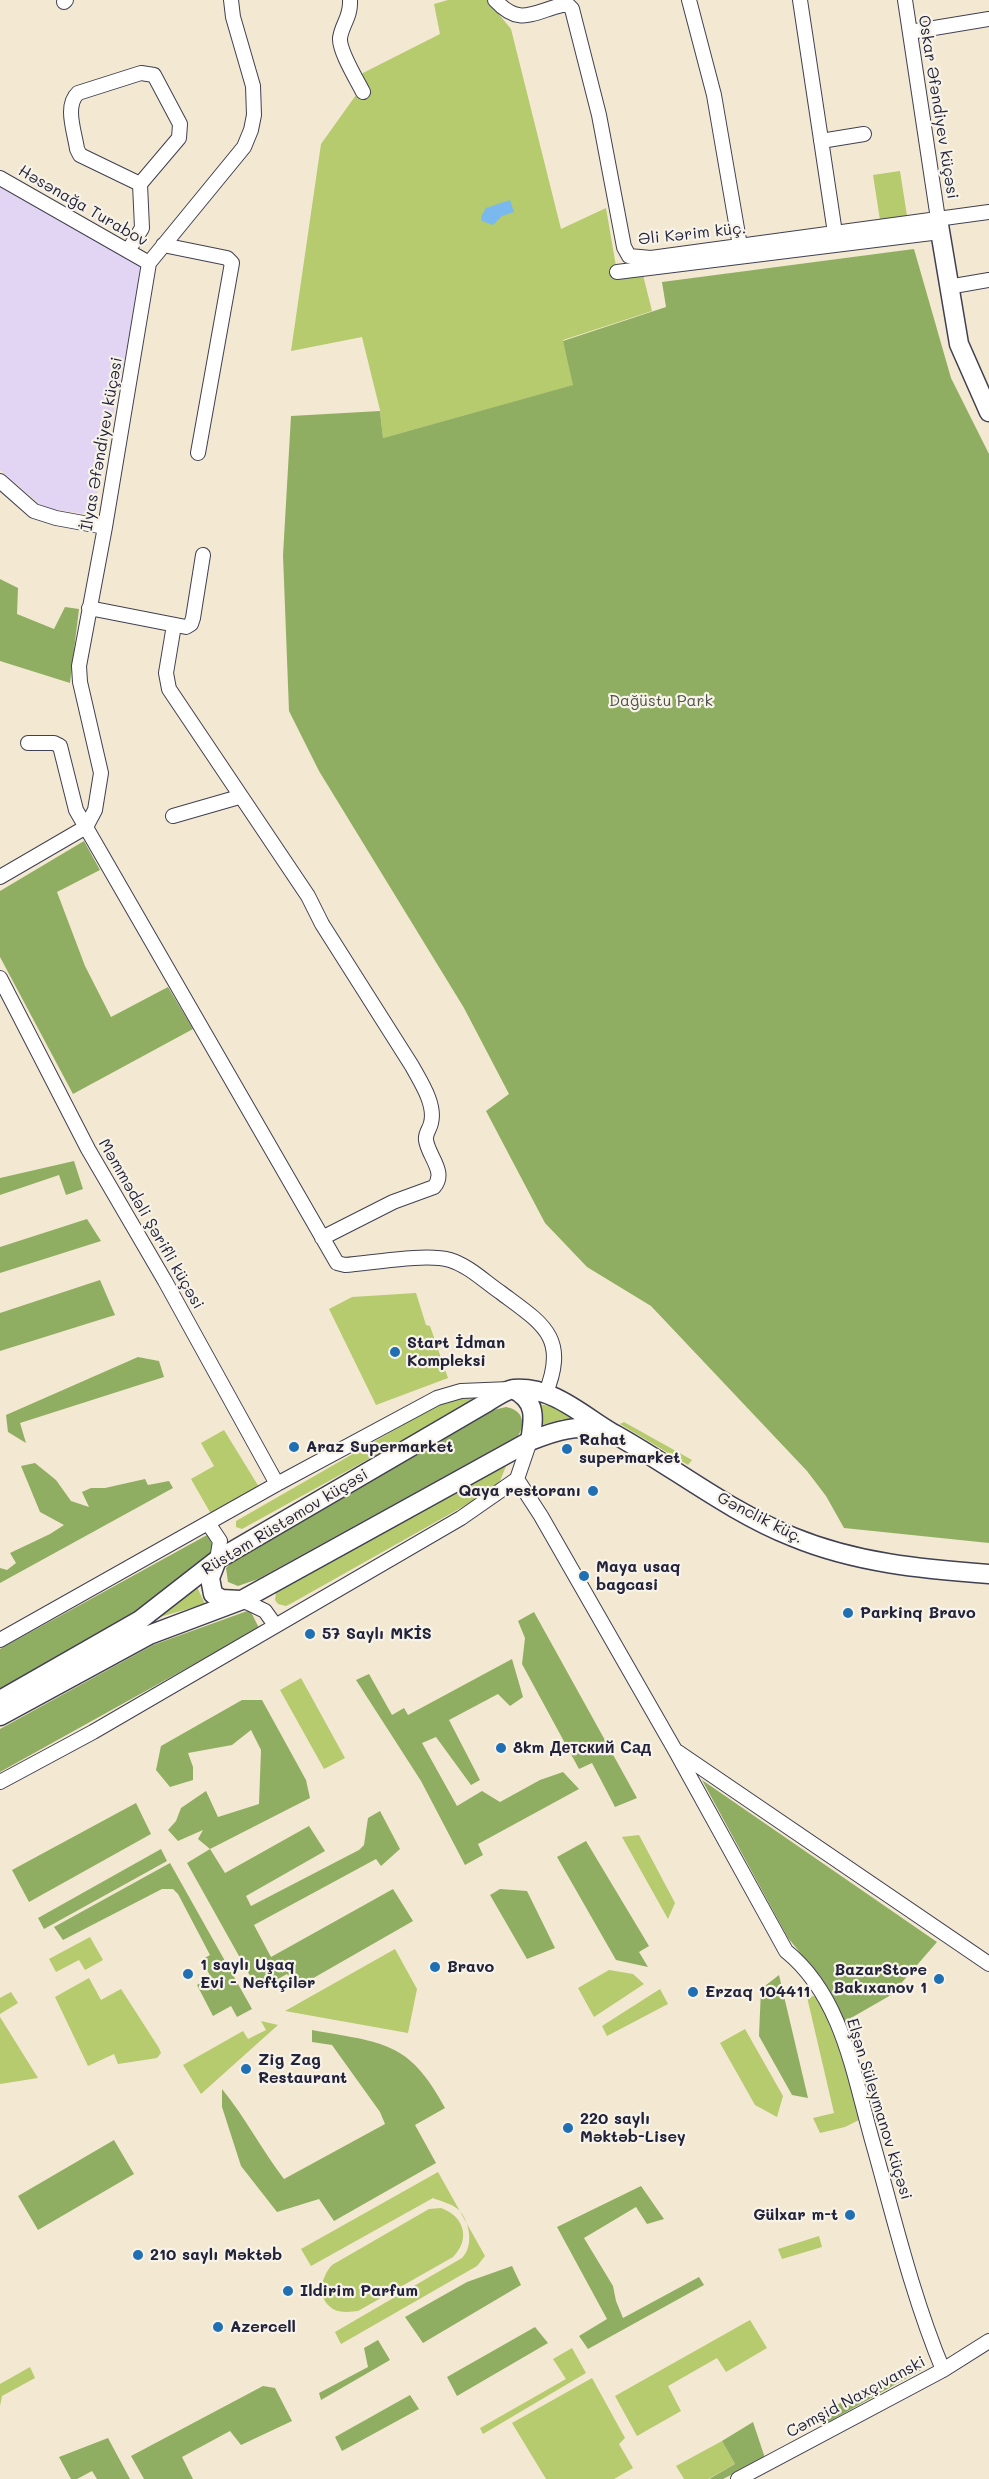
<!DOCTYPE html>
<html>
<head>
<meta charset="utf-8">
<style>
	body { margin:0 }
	canvas { display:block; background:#f3e8d1 }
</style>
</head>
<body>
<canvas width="989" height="2479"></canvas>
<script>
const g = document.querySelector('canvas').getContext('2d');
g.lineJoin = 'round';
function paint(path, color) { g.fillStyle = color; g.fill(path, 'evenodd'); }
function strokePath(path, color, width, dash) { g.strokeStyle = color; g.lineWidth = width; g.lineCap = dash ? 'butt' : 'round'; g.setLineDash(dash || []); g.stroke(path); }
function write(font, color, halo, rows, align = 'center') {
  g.font = font + ' Mali,sans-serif'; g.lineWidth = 4.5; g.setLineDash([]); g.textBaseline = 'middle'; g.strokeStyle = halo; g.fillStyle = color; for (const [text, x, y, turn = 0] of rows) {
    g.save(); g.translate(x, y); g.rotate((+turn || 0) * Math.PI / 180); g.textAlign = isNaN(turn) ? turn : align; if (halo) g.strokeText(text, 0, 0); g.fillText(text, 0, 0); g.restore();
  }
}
paint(new Path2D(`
	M0 187 143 268 93 515 44 508 0 470Z`), '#e2d4f3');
paint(new Path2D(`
	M448 0H487L511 29 561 229 606 208 617 272 643 275 652 311 563 340 574 385 383 438 380 410 362 337 291 351 321 144 356 95 368 89 361 74 440 34 434 4Z
	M900 171 907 216 880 220 873 175Z
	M416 1293 426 1325 430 1326 448 1378 376 1405 329 1309 352 1297Z
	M483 1396 242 1529 236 1527V1521L452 1397Z
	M538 1404 556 1407 575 1419H563L542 1425Z
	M624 1422 692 1460 688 1465 620 1424Z
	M224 1430 259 1487 211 1514 191 1479 214 1466 201 1443Z
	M508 1461 500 1481 489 1492 292 1603 286 1606 278 1604 275 1600 276 1593 280 1589Z
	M197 1587 205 1604 160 1617Z
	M301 1678 345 1758 324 1769 280 1690Z
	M639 1835 675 1903 668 1919 622 1837Z
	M90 1937 103 1960 85 1970 79 1960 56 1972 49 1959Z
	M395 1949 417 1989 408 2033 285 2011Z
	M609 1970 633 1974 644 1984 594 2017 578 1988Z
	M89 1978 101 2000 121 1989 159 2048 161 2053 157 2058 118 2064 114 2054 88 2066 55 1997Z
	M660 1989 668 2004 607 2036 602 2026Z
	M11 1992 18 2003 0 2014V1998Z
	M816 1996 837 2034 859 2120 845 2127 820 2133 813 2118 834 2113 807 1997Z
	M0 2017 38 2078 0 2084Z
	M261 2021 278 2025 201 2094 183 2065 243 2031 248 2039 266 2030Z
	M745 2029 783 2096 777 2117 755 2105 720 2043Z
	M438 2172 485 2256 477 2266 341 2344 335 2332 462 2258C474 2246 470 2222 459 2210 453 2204 440 2201 433 2198L311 2266 301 2249Z
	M441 2208C464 2216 471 2239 453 2257L358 2311C350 2312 340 2313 333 2309 316 2298 321 2277 332 2265L429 2209Z
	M819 2236 822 2247 782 2259 778 2249Z
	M750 2320 767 2348 726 2372 717 2358 668 2386 681 2411 637 2436 615 2396Z
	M572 2348 586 2373 483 2434 480 2428 566 2379 553 2359Z
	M30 2367 35 2378 2 2396 0 2406V2384Z
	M592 2378 625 2438 619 2444 633 2468 614 2479H546L512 2423Z
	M722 2441 735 2464 708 2479H684L676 2466Z`), '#b6ca6e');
paint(new Path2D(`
	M914 249 951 378 989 454V1543L844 1528 826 1496 807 1471 651 1306 587 1267 545 1223 486 1111 509 1094 464 1008 319 771 289 711 283 555 291 416 380 411 383 438 573 385 563 341 666 307 662 282Z
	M0 579 18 588 17 614 54 629 65 607 79 609 70 683 0 661Z
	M84 841 100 870 57 892 85 966 111 1017 168 987 193 1029 73 1094 0 957V891Z
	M74 1161 83 1189 66 1195 59 1175 0 1195V1178Z
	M87 1219 101 1241 0 1273V1247Z
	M100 1280 115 1315 0 1351V1313Z
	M138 1357 159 1361 164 1377 20 1423 26 1443 8 1432 6 1415Z
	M506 1407C523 1410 526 1423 518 1436L258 1579 238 1586 228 1582 226 1568 235 1559 493 1410Z
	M35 1463 56 1480 71 1501 89 1507 82 1492 91 1488H105L145 1479 148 1485 169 1481 173 1488 0 1583V1568L7 1570 16 1563 10 1553 50 1534 64 1525 40 1512 21 1466Z
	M207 1535 215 1549 139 1614 0 1692V1649Z
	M250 1610 259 1628 0 1772V1729L153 1645Z
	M534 1612 637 1798 615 1807 592 1763 579 1769 522 1664 525 1638 518 1621Z
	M512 1659 523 1697 510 1706 498 1694 449 1720 480 1780 471 1785 436 1737 422 1743 457 1806 482 1791 500 1802 540 1780 563 1772 579 1789 478 1844 483 1855 465 1865 421 1781 356 1680 369 1674 392 1715 404 1708 408 1715Z
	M242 1700H262L306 1780 310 1798 210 1849 225 1873 309 1826 325 1851 246 1896 251 1906 359 1850 364 1845 368 1818 380 1811 400 1849 381 1866 376 1859 254 1925 271 1957 393 1889 413 1921 296 1988 287 1974 258 1990 187 1863 210 1849 198 1839 203 1830 178 1841 168 1830 176 1821 181 1808 206 1791 218 1817 259 1804 261 1750 251 1730 232 1745 188 1753 193 1767V1780L170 1787 156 1770 161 1746Z
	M702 1780 937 1942 891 1995 844 2022 817 1973 788 1938Z
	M136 1803 151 1834 29 1902 12 1870Z
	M586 1841 649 1946 639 1952 648 1967 616 1960 557 1857Z
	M161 1849 167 1861 44 1929 38 1918Z
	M170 1863 252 2009 237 2017 231 2006 213 2016 197 1985 211 1977 201 1960 210 1955 178 1894 173 1889H162L63 1940 54 1927Z
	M500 1889 527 1891 555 1948 527 1959 490 1895Z
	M779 1975 808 2098 792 2095 759 2036 761 1989Z
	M312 2030C382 2043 409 2040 445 2108L415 2125 436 2163 334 2221 319 2199 277 2212 241 2166 222 2107V2089C245 2117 262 2150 284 2179L385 2124 380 2112 332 2045 312 2042Z
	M114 2140 134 2174 38 2230 18 2196Z
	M641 2186 664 2219 647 2224 636 2207 584 2238 613 2286 616 2301 623 2318 699 2277 704 2285 588 2349 579 2336 607 2319 557 2227Z
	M512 2266 521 2285 423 2343 405 2317 467 2282Z
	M535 2327 548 2343 457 2396 447 2377Z
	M378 2340 390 2360 321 2400 319 2393 368 2367 364 2348Z
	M915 2361 921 2370 825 2424 819 2415Z
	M263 2386 275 2388 292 2421 241 2445 230 2431 182 2457 193 2479H144L131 2456Z
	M410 2395 419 2409 342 2451 335 2437Z
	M753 2422 765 2458 723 2479H709L735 2464 722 2441Z
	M108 2438 130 2479H97L92 2471 77 2479H71L59 2457Z`), '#90ae61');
paint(new Path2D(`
	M510 200 514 212 502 216 493 225 482 221 481 217 486 208Z`), '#79b9ed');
const minor = new Path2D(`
	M350 0C351 17 342 24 340 38 339 51 357 80 363 92
	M495 0C519 26 531 13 562 5H568L572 9 599 115 624 247 629 256 651 258 989 212
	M689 0 714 95 740 246
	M800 0 835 233
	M905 0 938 219
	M64 2 66 0
	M910 32 989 19
	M821 141 864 134
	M0 178 149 263
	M163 245 227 258 232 263 198 453
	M128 251 142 228 140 184 179 138 180 124 154 75 141 73 78 93C64 106 75 133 77 149L80 155 140 184
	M617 272 940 232
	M948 287 989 280
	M0 481 34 511 56 518 105 527
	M89 608 186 627 191 624 193 618 203 555
	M174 625 166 673 169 689 308 896 322 924 412 1066C420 1081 436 1104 431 1123 430 1129 425 1133 426 1140 428 1156 447 1172 434 1187L393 1202 322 1238
	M28 743H54L60 746 76 810 337 1263 345 1265C372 1263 426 1253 450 1260 469 1266 484 1281 500 1292 543 1324 569 1337 545 1395
	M173 816 239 797
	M0 877 86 827 95 810 101 773 80 682 79 666 105 527 149 263 244 147 251 130 254 115 253 86 233 17 231 0
	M0 978 88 1149 165 1281 277 1484
	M517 1479 541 1516 675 1750 786 1951C844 1998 854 2079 874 2147 895 2222 913 2298 943 2370
	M208 1523 220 1541 217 1560
	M242 1600 265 1611 275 1625
	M0 1640 277 1484 437 1398 461 1391 510 1389
	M678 1752 989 1964
	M0 1782 93 1732 461 1518 517 1479 530 1441
	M738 2479 943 2370 989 2341`);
const major = new Path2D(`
	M938 219 959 344 989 412
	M513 1389C537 1401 534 1418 530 1441
	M217 1560 210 1578 213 1594 221 1599 240 1600
	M0 1700 140 1620 217 1560 486 1403C494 1398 505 1390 514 1389 554 1386 585 1418 616 1435 675 1468 730 1512 793 1537 856 1563 922 1569 989 1574
	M0 1716 149 1635 242 1600 530 1441C555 1431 579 1423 605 1432`);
strokePath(minor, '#414052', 16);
strokePath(major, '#414052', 21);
strokePath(minor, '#fff', 14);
strokePath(major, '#fff', 18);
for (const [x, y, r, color] of [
	[395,1352,6,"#1f6fb2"],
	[294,1447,6,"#1f6fb2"],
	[567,1449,6,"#1f6fb2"],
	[593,1491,6,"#1f6fb2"],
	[584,1576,6,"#1f6fb2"],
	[848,1613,6,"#1f6fb2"],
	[310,1634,6,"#1f6fb2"],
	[501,1748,6,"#1f6fb2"],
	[435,1967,6,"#1f6fb2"],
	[188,1974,6,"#1f6fb2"],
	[939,1979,6,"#1f6fb2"],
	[693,1992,6,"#1f6fb2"],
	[246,2069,6,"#1f6fb2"],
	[568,2128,6,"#1f6fb2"],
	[850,2215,6,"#1f6fb2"],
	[138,2255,6,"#1f6fb2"],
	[288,2291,6,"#1f6fb2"],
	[218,2327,6,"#1f6fb2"]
]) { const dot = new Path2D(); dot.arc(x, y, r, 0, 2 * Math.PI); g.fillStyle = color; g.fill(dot); strokePath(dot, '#f7f3e8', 2); }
write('16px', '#22223b', '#f7f3e8', [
	["Oskar Əfəndiyev küçəsi",938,107,81],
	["Həsənağa Turabov",83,206,30],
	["Əli Kərim küç.",692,234,-6],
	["İlyas Əfəndiyev küçəsi",102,444,-80],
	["Məmmədəli Şərifli küçəsi",151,1224,60],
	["Gənclik küç.",760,1518,27],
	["Rüstəm Rüstəmov küçəsi",285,1522,-31],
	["Elşən Süleymanov küçəsi",879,2109,73],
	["Cəmşid Naxçıvanski",856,2397,-28]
]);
write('16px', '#4e544a', '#f7f3e8', [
	["Dağüstu Park",661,701]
]);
write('bold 16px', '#22223b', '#f7f3e8', [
	["Start İdman",407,1343],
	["Kompleksi",407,1361],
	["Rahat",579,1440],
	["supermarket",579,1458],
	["Araz Supermarket",306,1447],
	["Qaya restoranı",581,1491,"right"],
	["Maya usaq",596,1567],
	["bagcasi",596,1585],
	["Parkinq Bravo",860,1613],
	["57 Saylı MKİS",322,1634],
	["8km Детский Сад",513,1748],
	["1 saylı Uşaq",200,1965],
	["Evi - Neftçilər",200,1983],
	["Bravo",447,1967],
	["BazarStore",927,1970,"right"],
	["Bakıxanov 1",927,1988,"right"],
	["Erzaq 104411",705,1992],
	["Zig Zag",258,2060],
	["Restaurant",258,2078],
	["220 saylı",580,2119],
	["Məktəb-Lisey",580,2137],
	["Gülxar m-t",838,2215,"right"],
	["210 saylı Məktəb",150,2255],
	["Ildirim Parfum",300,2291],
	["Azercell",230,2327]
], 'left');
</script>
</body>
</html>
